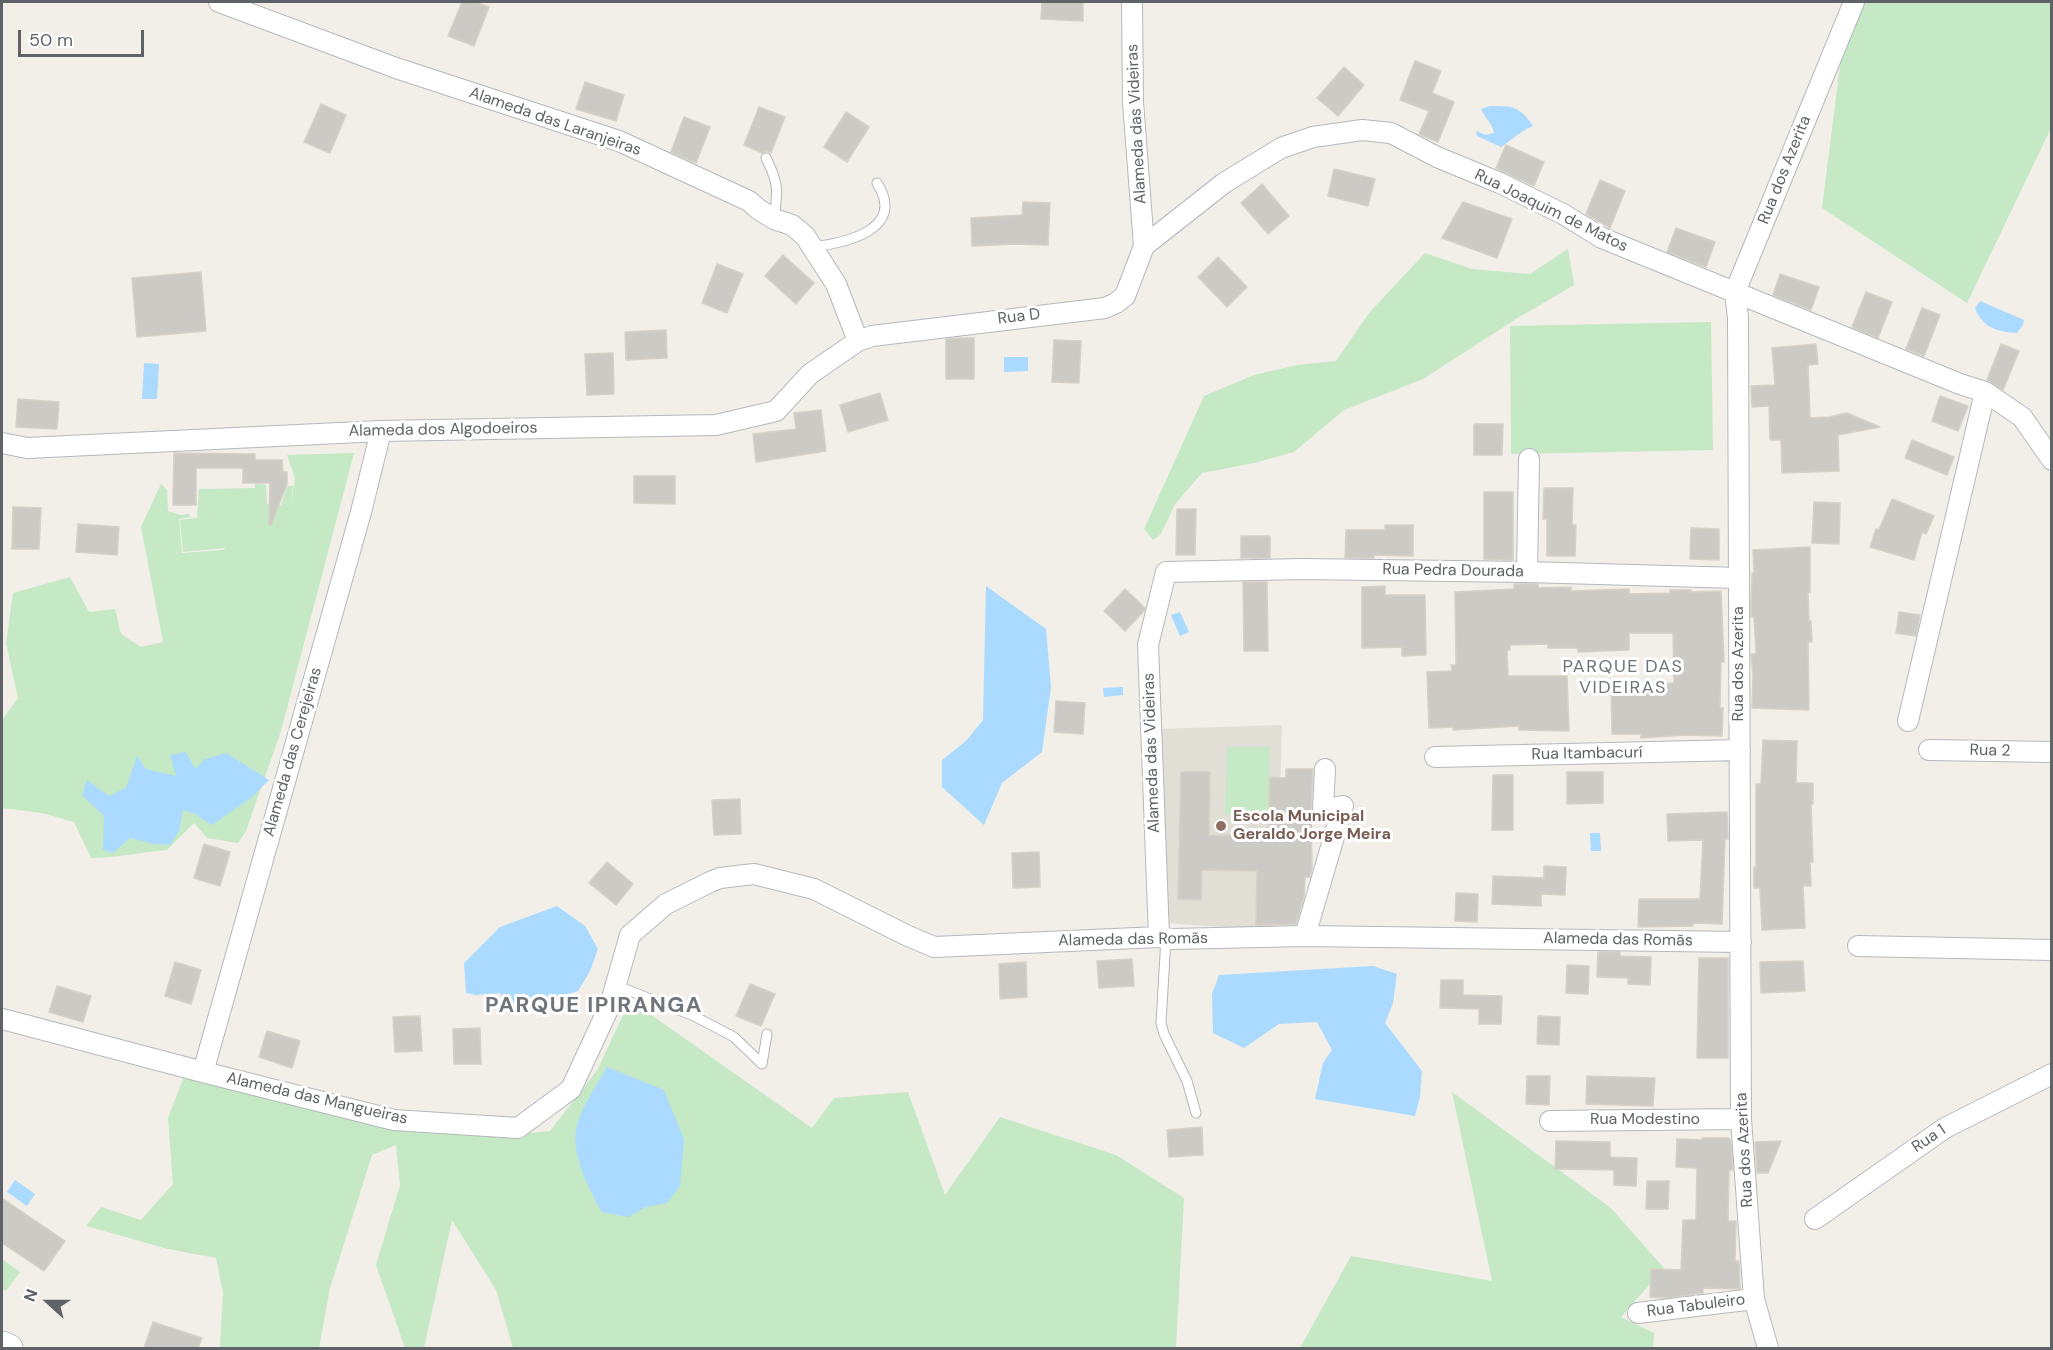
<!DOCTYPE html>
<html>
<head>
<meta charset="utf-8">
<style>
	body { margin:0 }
	#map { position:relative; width:2053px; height:1350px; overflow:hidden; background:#f1efe8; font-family:"DM Sans",sans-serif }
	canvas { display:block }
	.frame { position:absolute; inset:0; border:3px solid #5f6368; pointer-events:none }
	.north { position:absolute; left:18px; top:1272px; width:60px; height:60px; -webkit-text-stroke:4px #fff; paint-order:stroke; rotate:291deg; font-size:16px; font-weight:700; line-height:24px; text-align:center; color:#5f6368 }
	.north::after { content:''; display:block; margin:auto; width:21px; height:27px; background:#5f6368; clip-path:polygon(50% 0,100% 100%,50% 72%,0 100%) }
	.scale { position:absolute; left:18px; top:30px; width:126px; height:27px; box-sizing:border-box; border:3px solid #5f6368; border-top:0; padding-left:8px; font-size:18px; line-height:21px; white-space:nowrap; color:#5f6368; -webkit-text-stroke:4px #fff; paint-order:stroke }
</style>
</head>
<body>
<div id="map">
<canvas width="2053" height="1350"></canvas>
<div class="frame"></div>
<div class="north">N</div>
<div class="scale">50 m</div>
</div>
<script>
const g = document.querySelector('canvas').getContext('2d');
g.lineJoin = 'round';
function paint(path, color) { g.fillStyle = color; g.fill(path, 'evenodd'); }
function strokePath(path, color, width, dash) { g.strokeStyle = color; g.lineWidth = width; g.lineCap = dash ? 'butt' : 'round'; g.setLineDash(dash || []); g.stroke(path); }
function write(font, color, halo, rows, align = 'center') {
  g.font = font + ' "DM Sans",sans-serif'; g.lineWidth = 6; g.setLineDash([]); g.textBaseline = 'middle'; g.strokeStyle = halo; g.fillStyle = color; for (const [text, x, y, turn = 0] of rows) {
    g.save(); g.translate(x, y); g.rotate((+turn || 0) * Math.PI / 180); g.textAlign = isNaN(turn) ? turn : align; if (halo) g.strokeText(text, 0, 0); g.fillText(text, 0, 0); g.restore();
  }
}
paint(new Path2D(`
	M1282 725 1276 931 1166 923 1160 729Z`), '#e1ded6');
paint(new Path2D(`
	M1848 2H2051V128L1967 303 1822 208Z
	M1568 249 1574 285 1516 319 1423 379 1344 410 1294 452 1254 463 1202 473 1175 504 1161 534 1153 540 1144 529 1204 396 1254 375 1297 365 1336 361 1369 313 1425 253 1472 269 1530 274Z
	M1711 322 1713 450 1511 454 1510 326Z
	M354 453 281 731 246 831 238 843 207 838 194 823 167 850C141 852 117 858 91 858L74 822 42 813 2 808V720L18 698 6 643 13 593 70 577 89 612 115 609 121 634 141 647 163 642 141 527 161 484 167 490 168 511 181 515 189 514 190 517 179 519 182 553 223 550 226 548 183 552 180 520 197 518 199 489 255 488V483L266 485 267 504 281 505 287 486H293L291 505 295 478 287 455Z
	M1227 747H1270L1268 815 1225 814Z
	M630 1000 812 1128 834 1098 908 1092 945 1195 1000 1117 1116 1155 1184 1198 1176 1348H513L496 1290 452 1220 424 1348H405L376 1265 400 1185 396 1145 372 1155 330 1288 319 1348H220L223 1292 216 1258 168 1249 86 1226 101 1207 141 1220 173 1184 168 1118 185 1074 394 1128 491 1137 550 1131 598 1069Z
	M1452 1092 1611 1208 1664 1268 1621 1317 1654 1333 1653 1348H1300L1351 1256 1492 1281Z
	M2 1259 20 1272 6 1291 2 1288Z`), '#c5e8c5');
paint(new Path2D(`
	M1490 106C1512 106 1520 106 1533 126 1520 131 1512 140 1501 147L1477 136 1476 131 1486 135 1494 133C1493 124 1485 118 1481 109Z
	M1980 301 2024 320 2023 325 2017 333C1997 332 1982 327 1975 308Z
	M1004 357H1028V371L1004 372Z
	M144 363 159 364 157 399H142Z
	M986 586 1046 629 1051 687 1042 752 1002 783 984 825 942 787V760L966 741 983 720Z
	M1180 612 1189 632 1180 636 1171 615Z
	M1123 687V695L1104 697 1103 688Z
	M186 752 195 769 205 759 226 753 269 780 252 797 212 825 195 814 183 810 179 831 170 845 154 844 130 838 113 853 103 850 104 816 82 795 87 780 109 796 126 788 137 756 146 769 176 776 170 755Z
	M1590 833H1600L1601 851H1591Z
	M557 906 585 926 598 949 590 971 578 991 542 1002 529 1012 509 1015 500 993 476 995 466 993 464 963 500 927Z
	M1373 966 1397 974 1393 1003 1385 1023 1422 1071 1420 1097 1415 1116 1315 1099 1323 1063 1332 1050 1317 1022 1279 1024 1244 1048 1213 1033 1212 994 1219 975Z
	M607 1067 664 1090 684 1140 680 1186 667 1203 646 1207 628 1217 602 1212C587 1185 566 1147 580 1116 587 1099 598 1083 607 1067Z
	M15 1180 35 1194 27 1206 7 1192Z`), '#aadaff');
const building = new Path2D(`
	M462 2H474L489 7 474 46 448 36Z
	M1042 2H1083V21L1041 19Z
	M1415 61 1441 71 1432 93 1454 102 1438 142 1419 134 1429 111 1400 100Z
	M1344 67 1364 85 1338 116 1317 98Z
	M585 82 624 95 616 121 576 109Z
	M321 104 346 115 330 153 304 142Z
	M759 107 785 117 771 153 767 151 762 153 744 145Z
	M846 112 869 127 847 162 824 147Z
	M684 117 710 127 696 163 671 152Z
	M1506 145 1544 162 1534 186 1496 168Z
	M1334 169 1375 179 1368 206 1328 196Z
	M1600 180 1625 191 1610 228 1586 214Z
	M1262 184 1289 216 1268 234 1241 203Z
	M1023 202 1050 203 1048 245 1017 244 972 246 971 218 1022 215Z
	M1463 202 1512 219 1497 258 1442 238Z
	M1676 228 1715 242 1706 267 1667 252Z
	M783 255 814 283 796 304 765 276Z
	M1218 257 1247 287 1227 307 1198 277Z
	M717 264 743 274 727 313 702 303Z
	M201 272 206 331 137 337 132 278Z
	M1780 274 1819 287 1811 310 1773 295Z
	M1866 292 1892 302 1878 338 1852 327Z
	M1922 308 1940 315 1924 356 1906 349Z
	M666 330 667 358 626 360 625 332Z
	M960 338H974V379H946V339Z
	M1054 340 1081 341 1079 383 1052 382Z
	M1816 344 1818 364 1808 365 1810 418 1829 417 1847 413 1880 427 1838 435 1839 471 1782 473 1781 440H1770L1769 406 1752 407 1751 386 1775 385 1772 348Z
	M2001 344 2019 351 2003 390 1987 380Z
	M613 353 614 394 587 395 585 354Z
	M880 393 888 420 848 432 840 405Z
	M1940 396 1968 406 1958 431 1932 421Z
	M18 399 59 402 57 429 16 427Z
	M821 410 826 451 756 462 753 434 796 429 794 413Z
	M1474 424H1503L1502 455H1474Z
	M1912 440 1954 457 1947 475 1905 458Z
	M174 453 255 454V460H282L283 472H287V484L271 525 269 524 270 483H243V468H196V505H173Z
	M634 476H675V504L634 503Z
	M1544 488H1573L1572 525H1576L1575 556H1547V519H1543Z
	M1484 492H1513V560L1484 559Z
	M1892 499 1934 516 1926 534 1922 532 1914 560 1870 547 1876 529 1879 530Z
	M1814 502 1840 503 1839 544 1812 543Z
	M13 507 41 508 39 549H12Z
	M1177 509H1196L1195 555H1176Z
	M78 524 119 527 117 555 76 552Z
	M1385 525H1413V556L1374 555V558H1345L1346 530H1385Z
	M1691 528 1719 529V560L1690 559Z
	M1241 536H1270V558H1241Z
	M1810 547V592H1808L1809 621H1811L1812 642H1808L1809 710 1752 708 1753 675 1751 654H1756L1754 617H1751V611L1752 573H1754L1753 550Z
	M1243 582H1267L1268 651H1244Z
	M1514 584H1538V588L1571 587V591L1629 589V594L1670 593V590H1691V592L1721 591 1724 662H1721L1720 708H1723L1722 736 1686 735 1641 738V734H1612L1611 682H1629V686L1674 683 1673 633H1629V650L1578 652V648H1548V644L1510 645V650H1507L1508 676H1567L1569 731 1519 730V726L1453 730V727L1429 728 1427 672 1452 671 1451 665H1456L1455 592 1514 589Z
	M1385 586V595H1425L1426 655 1402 656V647L1362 648V587Z
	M1125 589 1145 608 1144 611 1125 631 1104 611Z
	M1899 612 1920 615 1916 636 1896 633Z
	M1056 701 1085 703 1083 734 1054 732Z
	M1763 740 1797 741 1796 783H1813V804H1811L1813 862H1810L1811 886H1803L1805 928 1762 930 1760 888H1754V867H1756V784H1761Z
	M1286 769H1313L1311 809 1312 869 1310 877H1305L1304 897 1296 924 1256 925 1257 871 1202 870 1201 900 1178 899 1181 772H1210L1209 835 1268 836 1270 777 1286 778Z
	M1567 772H1603V803L1567 804Z
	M1493 775H1513V830H1492Z
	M740 799 741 834 714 835 712 800Z
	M1727 812 1728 839H1725L1722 924 1693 923V926L1638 927 1639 899H1700L1703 840 1668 841 1667 814Z
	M204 844 230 852 220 886 194 878Z
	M1039 852 1040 887 1013 888 1012 853Z
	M607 862 633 884 616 905 589 883Z
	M1544 866 1566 867 1565 895 1541 894V906L1492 904 1493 876 1544 878Z
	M1456 893 1478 894 1477 922 1455 921Z
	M1598 952H1620V956L1651 957 1650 985 1628 984V978L1597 977Z
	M1699 958H1728V1058H1697Z
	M1132 959 1134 986 1099 988 1097 961Z
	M1803 961 1805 991 1761 993 1760 962Z
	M175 962 201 970 191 1004 165 996Z
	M1026 962 1027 997 1000 999 999 964Z
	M1567 965 1589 966 1588 994 1566 993Z
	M1441 980H1463V995L1502 996 1501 1024H1479V1009L1440 1008Z
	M750 984 775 994 761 1026 736 1016Z
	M57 986 91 996 83 1022 49 1012Z
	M420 1016 422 1051 395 1052 393 1017Z
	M1538 1016 1560 1017 1559 1045 1537 1044Z
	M480 1028 481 1064H454L453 1029Z
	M267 1031 300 1041 292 1068 259 1057Z
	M1527 1076H1550L1549 1105 1526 1104Z
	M1587 1076 1655 1078 1653 1106 1586 1104Z
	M1202 1127 1203 1155 1169 1157 1167 1130Z
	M1702 1138H1729L1731 1142 1733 1170H1730L1729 1172 1728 1221H1736L1735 1261H1739L1740 1289 1703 1288V1293L1666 1298 1650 1297 1651 1269 1681 1270 1683 1220H1696L1697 1168 1676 1167 1677 1139 1702 1140Z
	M1556 1141 1610 1142V1157L1637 1158 1636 1186 1614 1185V1170L1555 1169Z
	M1781 1141 1768 1173H1757L1755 1142Z
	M1647 1181H1669L1668 1209H1646Z
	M2 1198 65 1241 44 1271 2 1243Z
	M153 1322 202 1338 198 1348H144Z`);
paint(building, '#cccac5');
strokePath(building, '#d6d1c6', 1.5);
const lane = new Path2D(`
	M766 158C779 184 778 190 774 219
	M812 247C845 243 907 230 877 183
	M1166 938 1161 1023 1164 1034 1187 1081 1196 1113
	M615 985 694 1016 734 1037 762 1064 767 1034`);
const street = new Path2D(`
	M219 2 396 68 619 141 749 201 758 209 774 219 792 225 805 236 836 284 858 341
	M1144 246 1224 183 1281 148 1313 137 1362 130 1391 133 1437 157 1500 183 1563 214 1602 238 1960 384 1985 392 2022 417 2052 460
	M2 443 27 448 381 431 716 425 776 411 810 374 858 341 872 336 1105 308 1116 303 1125 296 1144 246 1133 102 1132 2
	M1527 572 1529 459
	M1908 721 1985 392
	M1929 750 2052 752
	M1435 757 1740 750
	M1305 936 1343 806 1323 810 1325 769
	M1159 937 1148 645 1166 572 1302 569 1527 572 1739 578
	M1858 946 2052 950
	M2 1019 203 1072 394 1120 518 1128 571 1089 610 1005 630 935 666 904 710 882 720 878 754 874 814 889 906 935 934 947 1159 937 1172 939 1305 936 1741 942
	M203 1072 361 512 381 431
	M1550 1121 1741 1119
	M1815 1219 1945 1128 2052 1074
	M1638 1313 1754 1299
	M1768 1348 1754 1299 1741 1119 1738 318 1735 292 1854 2`);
const secondary = new Path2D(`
	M2 1345 9 1348`);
strokePath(lane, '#b5b8bc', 11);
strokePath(street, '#b5b8bc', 22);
strokePath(secondary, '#b6babf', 29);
strokePath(lane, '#fff', 9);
strokePath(street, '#fff', 20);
strokePath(secondary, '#fff', 27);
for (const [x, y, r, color] of [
	[1221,826,6,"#8d6e63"]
]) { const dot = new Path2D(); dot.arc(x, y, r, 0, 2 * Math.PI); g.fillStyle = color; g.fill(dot); strokePath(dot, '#fff', 2); }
write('16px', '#5f6368', '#fff', [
	["Alameda das Laranjeiras",555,122,19],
	["Alameda das Videiras",1137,124,-93],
	["Rua dos Azerita",1785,170,-68],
	["Rua Joaquim de Matos",1551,211,26],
	["Rua D",1019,317,-7],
	["Alameda dos Algodoeiros",443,430,-1],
	["Rua Pedra Dourada",1453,571,1],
	["Rua dos Azerita",1739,664,-90],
	["Rua 2",1990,751,1],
	["Alameda das Cerejeiras",293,752,-74],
	["Alameda das Videiras",1152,753,-92],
	["Rua Itambacurí",1587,754,-1],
	["Alameda das Romãs",1133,940,-1],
	["Alameda das Romãs",1618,940,1],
	["Alameda das Mangueiras",317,1099,13],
	["Rua Modestino",1645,1120],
	["Rua 1",1929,1139,-34],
	["Rua dos Azerita",1745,1150,-93],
	["Rua Tabuleiro",1696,1306,-7]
]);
write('bold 16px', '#785e54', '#fff', [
	["Escola Municipal",1233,817],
	["Geraldo Jorge Meira",1233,835]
], 'left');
g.letterSpacing = '1.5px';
write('18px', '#70757a', '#fff', [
	["PARQUE DAS",1623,667],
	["VIDEIRAS",1623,688]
]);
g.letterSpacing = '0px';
g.letterSpacing = '1.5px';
write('bold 22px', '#70757a', '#fff', [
	["PARQUE IPIRANGA",594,1006]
]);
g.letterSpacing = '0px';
</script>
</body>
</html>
